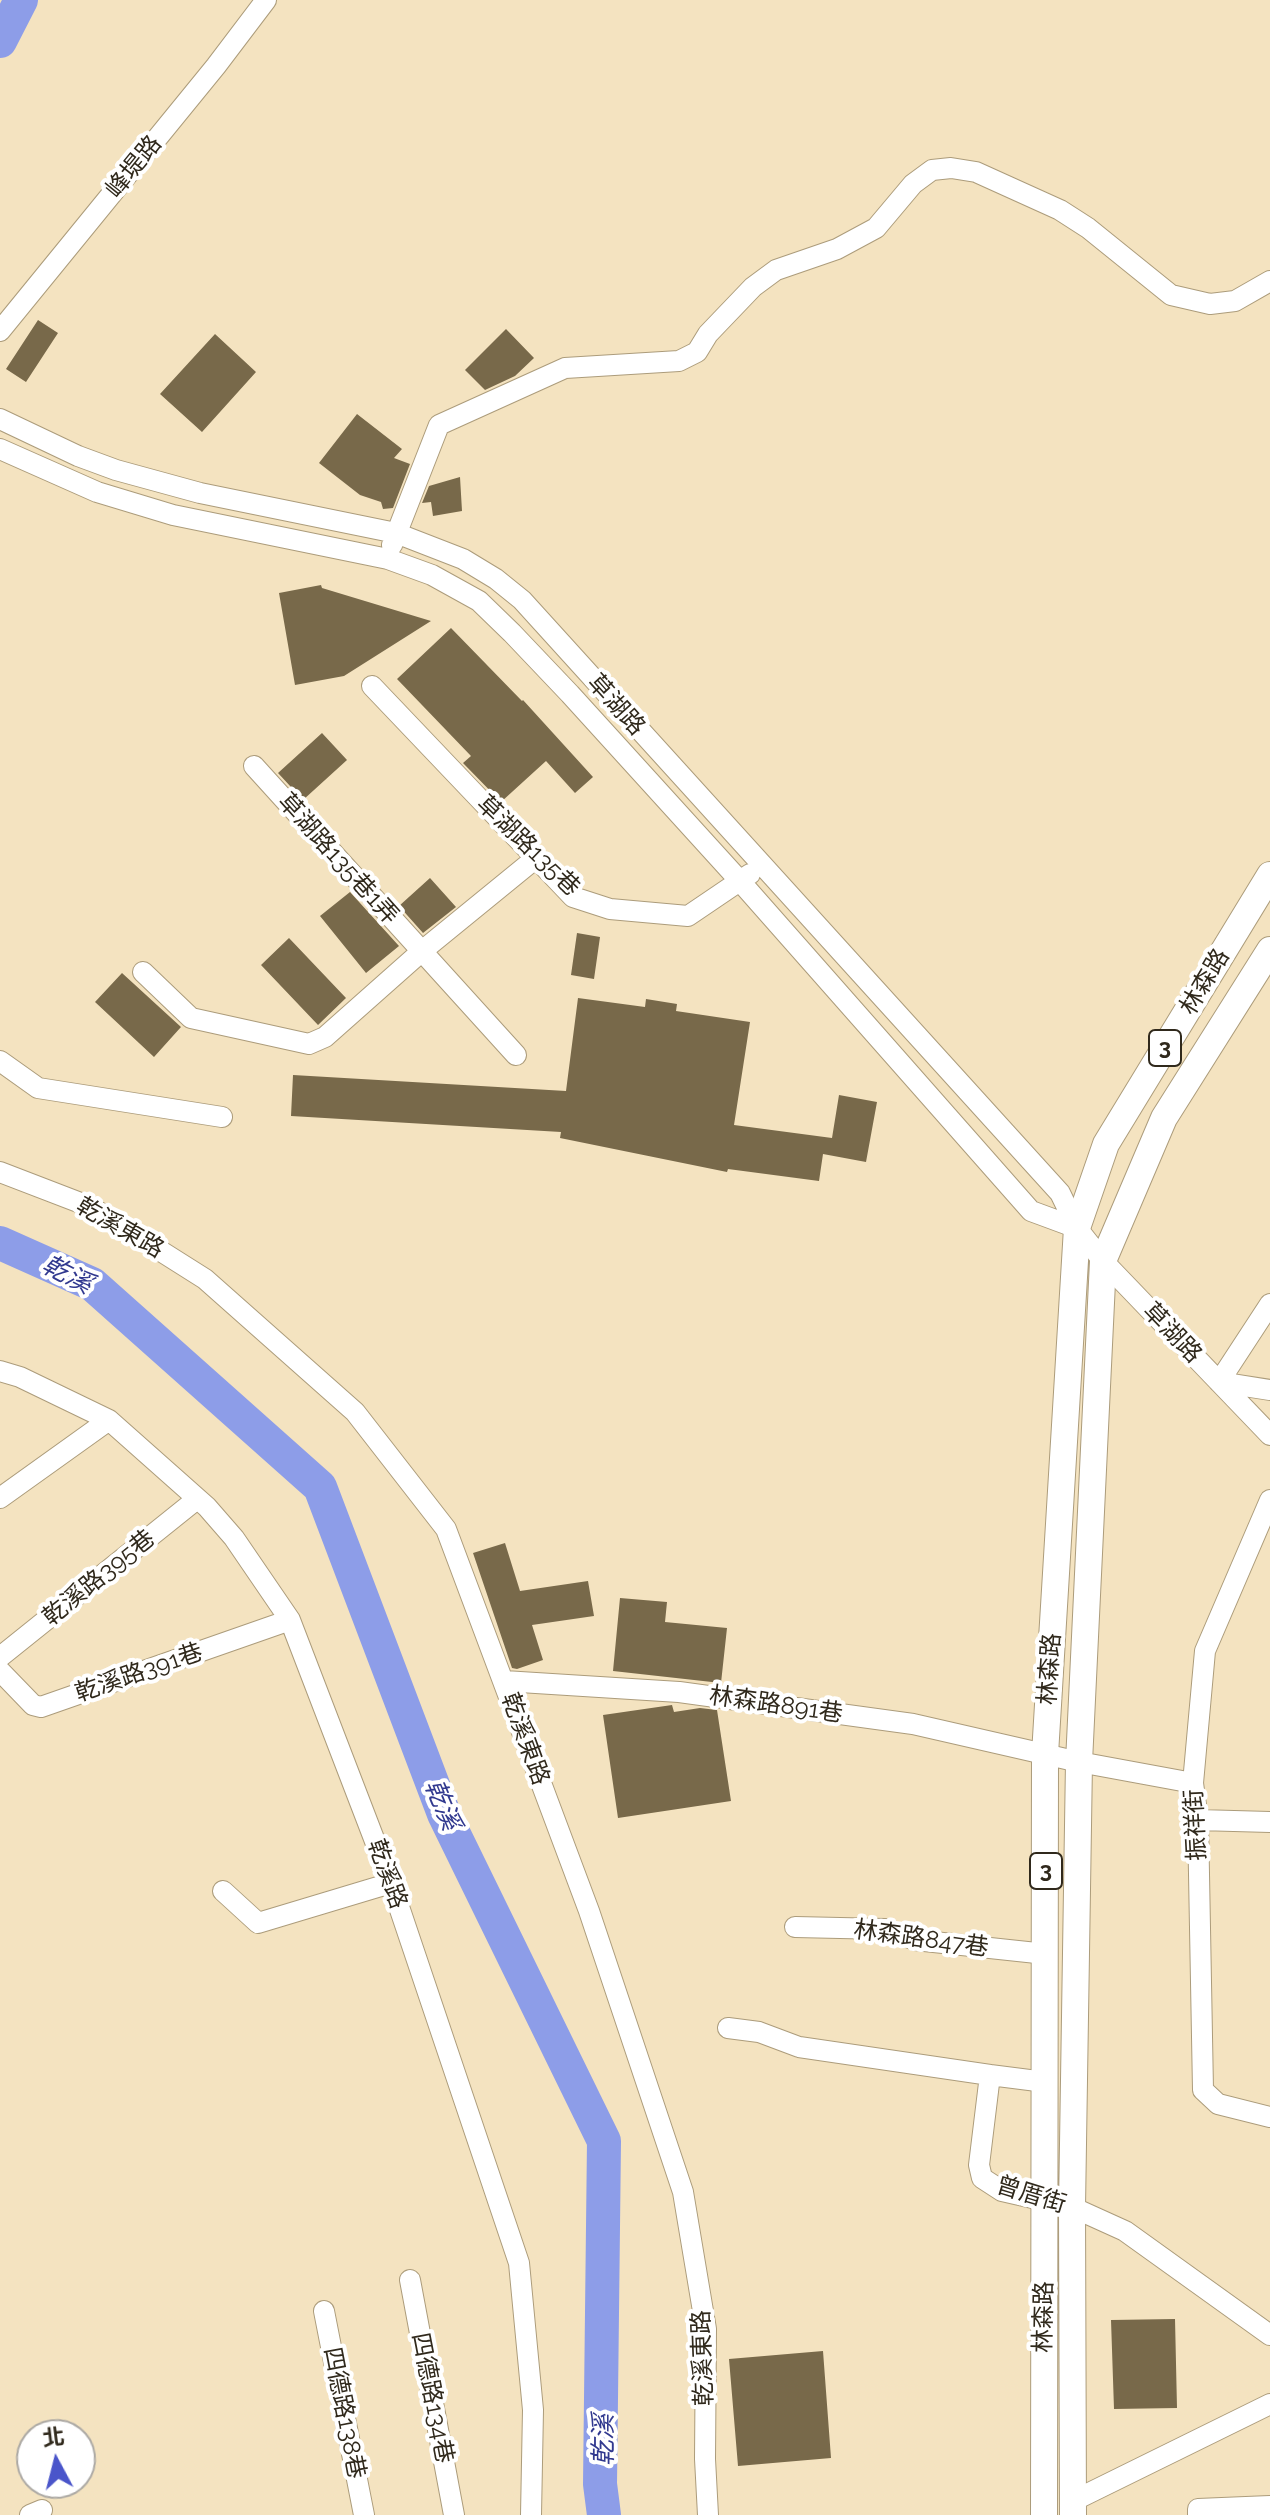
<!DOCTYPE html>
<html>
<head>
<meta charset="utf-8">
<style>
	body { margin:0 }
	#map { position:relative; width:1270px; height:2515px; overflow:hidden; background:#f4e3c0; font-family:Raleway,"Noto Sans TC",sans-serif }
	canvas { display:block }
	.north { position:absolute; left:16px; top:2419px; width:80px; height:80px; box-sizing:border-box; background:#fff; border:2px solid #aca9a4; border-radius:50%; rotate:353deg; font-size:22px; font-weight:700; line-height:32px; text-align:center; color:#30291c }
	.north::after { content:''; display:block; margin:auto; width:28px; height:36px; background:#4a55ca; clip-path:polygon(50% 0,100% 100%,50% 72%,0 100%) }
</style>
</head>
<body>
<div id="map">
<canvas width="1270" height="2515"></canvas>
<div class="north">北</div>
</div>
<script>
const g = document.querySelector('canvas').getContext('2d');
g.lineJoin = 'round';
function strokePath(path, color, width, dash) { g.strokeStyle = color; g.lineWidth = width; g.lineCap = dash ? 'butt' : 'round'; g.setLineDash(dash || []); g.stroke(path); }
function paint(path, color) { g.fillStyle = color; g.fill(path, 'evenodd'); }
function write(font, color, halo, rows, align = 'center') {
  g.font = font + ' Raleway,"Noto Sans TC",sans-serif'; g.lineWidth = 8; g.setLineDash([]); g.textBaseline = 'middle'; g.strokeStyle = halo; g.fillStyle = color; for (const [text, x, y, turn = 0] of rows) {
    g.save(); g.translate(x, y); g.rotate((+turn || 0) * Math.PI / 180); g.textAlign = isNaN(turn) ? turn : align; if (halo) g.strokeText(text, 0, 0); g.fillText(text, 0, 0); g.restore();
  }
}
strokePath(new Path2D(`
	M0 41 21 0
	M0 1243 92 1284 320 1487 444 1814 604 2141 600 2484 604 2515`), '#8d9de8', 34);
paint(new Path2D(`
	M38 320 58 333 26 382 6 369Z
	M506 329 534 358 515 376 485 390 465 370Z
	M215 334 256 372 202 432 160 394Z
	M357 414 402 449 394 458 410 464 393 508 383 509 381 502 360 495 319 463Z
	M460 477 462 511 433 516 431 502 422 503 429 486Z
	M321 585 322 588 431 621 344 676 295 685 279 593Z
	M451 628 522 701 523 700 593 777 575 793 546 761 501 802 463 763 471 756 397 679Z
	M322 733 347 760 303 800 278 773Z
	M430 878 456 907 423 933 399 906Z
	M350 892 399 946 366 973 320 916Z
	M577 933 600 937 594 979 571 975Z
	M289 938 346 998 318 1025 261 965Z
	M122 973 181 1027 154 1057 95 1002Z
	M578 998 645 1007 646 999 677 1004 676 1011 750 1022 734 1125 832 1138 839 1095 877 1102 866 1162 823 1154 819 1181 728 1169 727 1172 560 1138 561 1132 291 1116 293 1075 566 1091Z
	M505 1543 520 1591 588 1581 594 1616 532 1625 543 1660 517 1669 512 1668 473 1553Z
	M620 1598 667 1602 665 1622 727 1628 721 1683 613 1671Z
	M672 1705 674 1712 700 1708 717 1710 731 1801 618 1818 603 1715Z
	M1175 2319 1177 2408 1114 2409 1111 2320Z
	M823 2351 831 2458 738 2466 729 2359Z`), '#78694a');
const minor = new Path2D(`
	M0 331 216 66 266 0
	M0 419 78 456 116 470 200 493 396 533 463 559 496 579 522 600 1060 1193 1077 1228 1103 1261 1270 1435
	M0 449 97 492 173 515 388 559 432 575 479 601 512 633 570 694 739 880 1031 1211 1077 1228
	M392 545 439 425 565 368 679 361 697 352 708 334 753 287 776 270 837 249 876 228 913 184 932 170 951 168 976 172 1060 210 1088 228 1171 295 1210 304 1235 301 1270 281
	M372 686 573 897 610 909 688 916 750 874
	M254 766 516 1055
	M143 972 191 1018 309 1044 325 1037 422 951 536 858
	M0 1061 38 1088 222 1117
	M0 1172 91 1207 205 1279 355 1412 446 1529 589 1911 683 2192 706 2329 705 2459 708 2515
	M1270 1304 1219 1382 1270 1390
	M0 1371 20 1377 109 1420 207 1507 234 1538 290 1620 391 1883 519 2263 533 2410 531 2515
	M0 1498 109 1420
	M1270 1500 1205 1651 1193 1783 1198 1820 1203 2090 1218 2104 1270 2117
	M0 1657 197 1499
	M0 1671 33 1705 41 1707 290 1620
	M504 1681 679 1692 913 1724 1079 1762 1193 1783
	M1198 1820 1270 1822
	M223 1891 258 1923 391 1883
	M795 1927 885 1929 915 1940 1046 1954
	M728 2028 759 2032 799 2047 990 2075 979 2165 982 2178 1002 2191 1072 2207 1125 2231 1270 2335
	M990 2075 1045 2082
	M410 2280 454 2515
	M324 2311 364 2515
	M1073 2501 1270 2404
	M30 2515 42 2510
	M1198 2515V2509L1270 2506`);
const major = new Path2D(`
	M1044 2515 1045 1754 1077 1228 1106 1144 1270 875
	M1073 2515 1072 2207 1079 1762 1103 1261 1164 1118 1270 950`);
strokePath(minor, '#ac9c7b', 22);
strokePath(major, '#ac9c7b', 28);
strokePath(minor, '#fff', 20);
strokePath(major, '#fff', 26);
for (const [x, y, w] of [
	[1165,1048,32],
	[1046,1871,32]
]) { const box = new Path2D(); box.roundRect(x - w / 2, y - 18, w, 36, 6); g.fillStyle = '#fff'; g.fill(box); strokePath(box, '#30291c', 2); }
write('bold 22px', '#30291c', null, [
	["3",1165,1048],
	["3",1046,1871]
]);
write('24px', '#30291c', '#fff', [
	["峰堤路",134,167,-51],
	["草湖路",616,705,48],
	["草湖路135巷",528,846,44],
	["草湖路135巷1弄",338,859,48],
	["林森路",1205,982,-59],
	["乾溪東路",120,1228,30],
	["草湖路",1172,1333,46],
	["乾溪路395巷",99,1578,-39],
	["林森路",1050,1669,-86],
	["乾溪路391巷",139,1673,-19],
	["林森路891巷",776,1705,8],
	["乾溪東路",525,1739,70],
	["振祥街",1196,1825,-93],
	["乾溪路",387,1874,70],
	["林森路847巷",921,1939,8],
	["曾厝街",1031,2195,17],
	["林森路",1044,2317,-89],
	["乾溪東路",703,2358,-92],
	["四德路134巷",432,2398,79],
	["四德路138巷",344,2413,79]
]);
write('italic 26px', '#31398f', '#fff', [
	["乾溪",67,1275,27],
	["乾溪",442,1805,67],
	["乾溪",604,2440,-90]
]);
</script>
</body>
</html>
